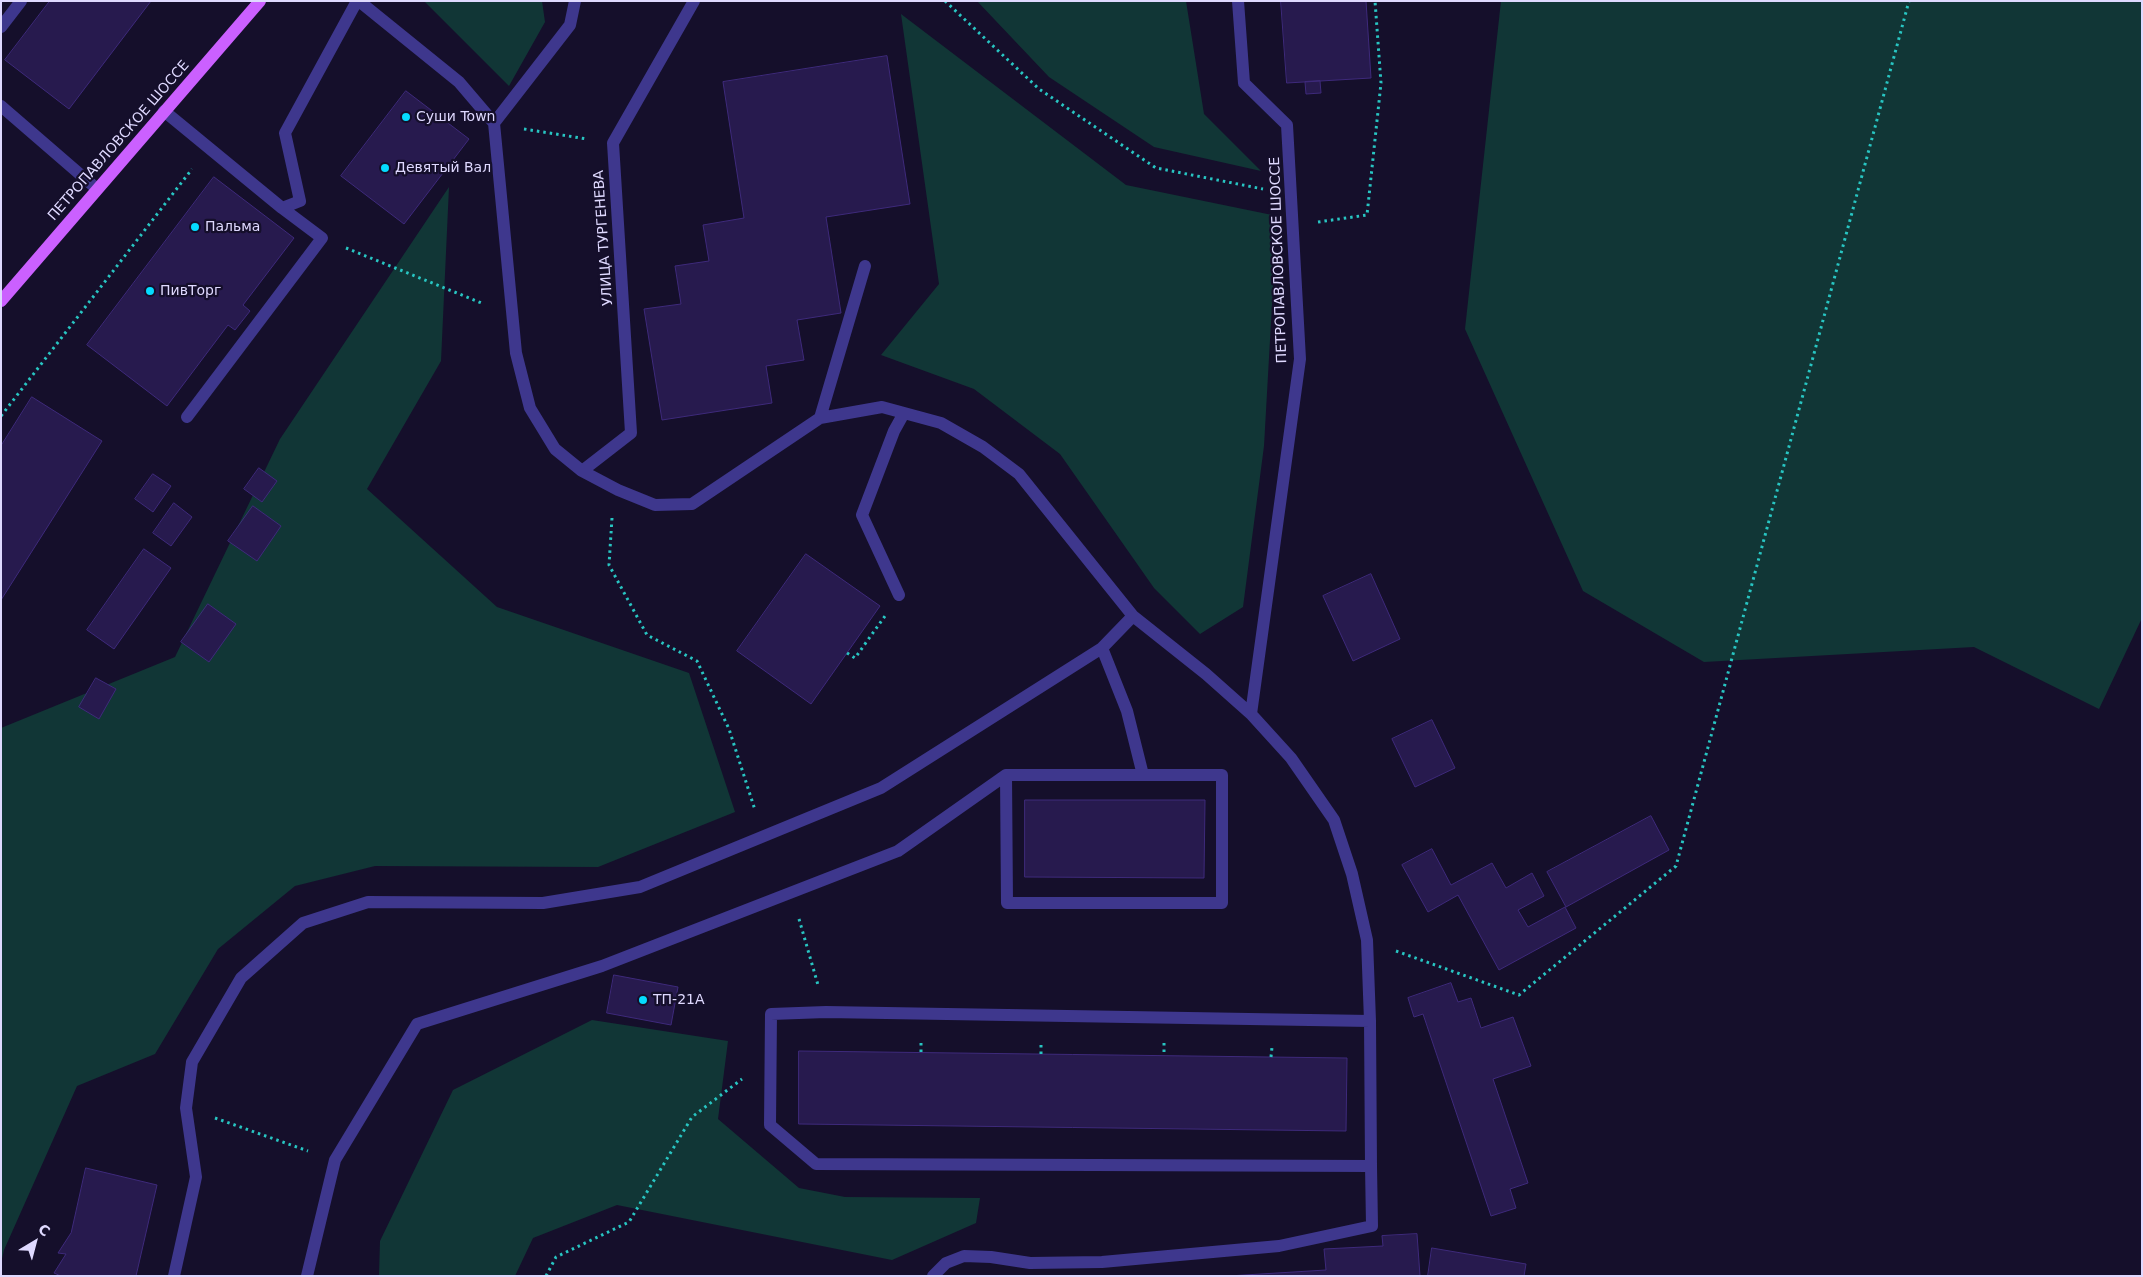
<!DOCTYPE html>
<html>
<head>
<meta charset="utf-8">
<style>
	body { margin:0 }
	#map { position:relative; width:2143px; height:1277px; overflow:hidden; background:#150f2b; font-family:"DejaVu Sans",sans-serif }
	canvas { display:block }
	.frame { position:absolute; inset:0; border:2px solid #dfd9ff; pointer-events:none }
	.north { position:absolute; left:10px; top:1217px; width:50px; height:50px; -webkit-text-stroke:4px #150f2b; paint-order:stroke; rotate:37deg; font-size:14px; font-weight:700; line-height:20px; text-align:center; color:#dfd9ff }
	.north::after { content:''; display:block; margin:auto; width:18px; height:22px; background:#dfd9ff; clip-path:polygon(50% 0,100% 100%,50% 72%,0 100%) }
</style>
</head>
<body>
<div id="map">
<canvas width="2143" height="1277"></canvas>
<div class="frame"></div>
<div class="north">С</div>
</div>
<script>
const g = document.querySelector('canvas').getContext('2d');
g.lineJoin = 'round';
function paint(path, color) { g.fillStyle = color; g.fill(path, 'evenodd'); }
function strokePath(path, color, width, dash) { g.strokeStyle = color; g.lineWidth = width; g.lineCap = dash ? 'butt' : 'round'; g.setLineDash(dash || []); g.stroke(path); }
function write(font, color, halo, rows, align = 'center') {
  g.font = font + ' "DejaVu Sans",sans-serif'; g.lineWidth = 4.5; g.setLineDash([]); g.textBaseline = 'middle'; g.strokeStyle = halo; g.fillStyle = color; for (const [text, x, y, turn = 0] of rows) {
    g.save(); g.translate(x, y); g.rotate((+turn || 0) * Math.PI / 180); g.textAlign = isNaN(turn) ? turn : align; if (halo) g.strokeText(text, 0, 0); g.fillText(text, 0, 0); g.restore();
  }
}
paint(new Path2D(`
	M424 1H542L545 22 509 86Z
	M977 1H1186L1204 114 1261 171 1154 147 1049 77Z
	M1501 1H2142V618L2099 709 1974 647 1704 662 1583 591 1465 329Z
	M901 14 1126 185 1277 216 1264 446 1243 607 1200 634 1154 588 1060 454 974 389 881 355 939 284Z
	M449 187 441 361 367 489 497 607 689 673 735 812 598 867 375 866 295 886 218 949 155 1054 77 1086 4 1250 1 1263V728L175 657 280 439Z
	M592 1020 728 1041 718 1119 799 1188 845 1197 980 1198 976 1223 892 1260 617 1205 533 1238 515 1276H379L380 1241 453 1090Z`), '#113636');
const building = new Path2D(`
	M50 1H151L69 109 5 60Z
	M1281 1H1366L1371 78 1287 83Z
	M887 56 910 204 826 217 841 313 797 320 804 360 766 366 772 403 662 420 644 309 681 304 675 266 709 261 703 225 744 218 723 82Z
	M1320 81 1321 93 1306 94 1305 82Z
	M406 91 469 139 404 224 341 176Z
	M214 177 294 238 243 305 250 311 235 330 228 325 167 406 87 345Z
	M32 397 102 441 1 600V446Z
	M259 468 277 481 262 502 244 489Z
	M153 474 171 486 153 512 135 499Z
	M174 503 192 517 171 546 153 533Z
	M253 506 281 526 257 561 228 541Z
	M144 549 171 568 114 649 87 630Z
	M806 554 880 606 811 704 737 651Z
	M1371 574 1400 639 1353 661 1323 596Z
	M208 604 236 624 209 662 181 642Z
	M96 678 116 689 99 719 79 707Z
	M1432 720 1455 768 1415 787 1392 739Z
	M1025 800H1205L1204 878 1025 877Z
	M1651 816 1669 850 1566 907 1547 872Z
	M1432 849 1451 885 1492 863 1506 888 1532 873 1544 896 1518 910 1528 927 1565 907 1576 928 1499 970 1458 895 1428 912 1402 865Z
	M614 975 678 987 671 1025 607 1013Z
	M1451 983 1458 1002 1471 998 1481 1028 1513 1017 1531 1066 1493 1079 1528 1183 1510 1189 1516 1208 1491 1216 1423 1014 1414 1017 1408 998Z
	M799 1051 1347 1058 1346 1131 799 1124Z
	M86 1168 157 1185 136 1276H61L54 1273 66 1254 58 1253 71 1233Z
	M1417 1234 1420 1276H1228L1326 1270 1324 1249 1383 1246 1382 1236Z
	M1432 1248 1526 1264 1524 1276H1428Z`);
paint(building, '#271a4e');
strokePath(building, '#3e2a7b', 1);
strokePath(new Path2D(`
	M945 1 1039 89 1156 168 1263 189
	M524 129 587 139
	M1318 222 1367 215 1381 83 1375 1
	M346 248 484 304
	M1 416 192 169
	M612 518 609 565 647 635 697 661 729 729 755 810
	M847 653 855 658 885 616
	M799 919 818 985
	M1396 951 1519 995 1676 866 1909 1
	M1164 1043V1055
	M921 1052V1040
	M1041 1054V1042
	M1271 1057 1272 1047
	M215 1118 308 1151
	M546 1276 556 1257 629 1222 692 1117 742 1079`), '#28c5c2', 3, [2.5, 4]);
strokePath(new Path2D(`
	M359 1 459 82 494 123 516 353 530 408 555 449 582 471 618 490 655 505 692 504 820 418 882 407 941 423 983 447 1019 474 1133 616 1206 674 1251 714 1291 758 1334 820 1352 874 1367 940 1370 1021 1371 1166 816 1164 770 1125 771 1014 826 1012 1370 1021
	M1238 1 1244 83 1287 125 1300 359 1251 714
	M1 27 21 1
	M1 106 97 189
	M164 111 282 208 300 201 285 133 357 1
	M494 123 570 25 575 1
	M187 417 322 238 282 208
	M820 418 865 266
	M582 471 631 433 613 143 694 1
	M899 595 862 515 894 431 904 413
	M1102 648 1127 711 1143 775H1006L1007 903H1222V775H1143
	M174 1276 196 1177 186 1108 192 1062 241 978 303 923 368 902 543 903 640 887 881 788 1102 648 1133 616
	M307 1276 335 1160 417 1024 602 966 898 851 1006 775
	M933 1276 946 1263 964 1256 991 1257 1030 1263 1102 1262 1279 1246 1372 1226 1371 1166`), '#3e378d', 12);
strokePath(new Path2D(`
	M1 301 260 1`), '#cb60ff', 12);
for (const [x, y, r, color] of [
	[406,117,5,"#05dbff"],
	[385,168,5,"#05dbff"],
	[195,227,5,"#05dbff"],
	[150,291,5,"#05dbff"],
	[643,1000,5,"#05dbff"]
]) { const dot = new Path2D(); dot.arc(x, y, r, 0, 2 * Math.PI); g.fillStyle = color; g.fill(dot); strokePath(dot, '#150f2b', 2); }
write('14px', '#dfd9ff', '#150f2b', [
	["Суши Town",416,117],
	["Девятый Вал",395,168],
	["Пальма",205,227],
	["ПивТорг",160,291],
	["ТП-21А",653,1000]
], 'left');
write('14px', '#dfd9ff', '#150f2b', [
	["ПЕТРОПАВЛОВСКОЕ ШОССЕ",119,141,-49],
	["УЛИЦА ТУРГЕНЕВА",604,238,-94],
	["ПЕТРОПАВЛОВСКОЕ ШОССЕ",1279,260,-92]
]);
</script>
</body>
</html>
